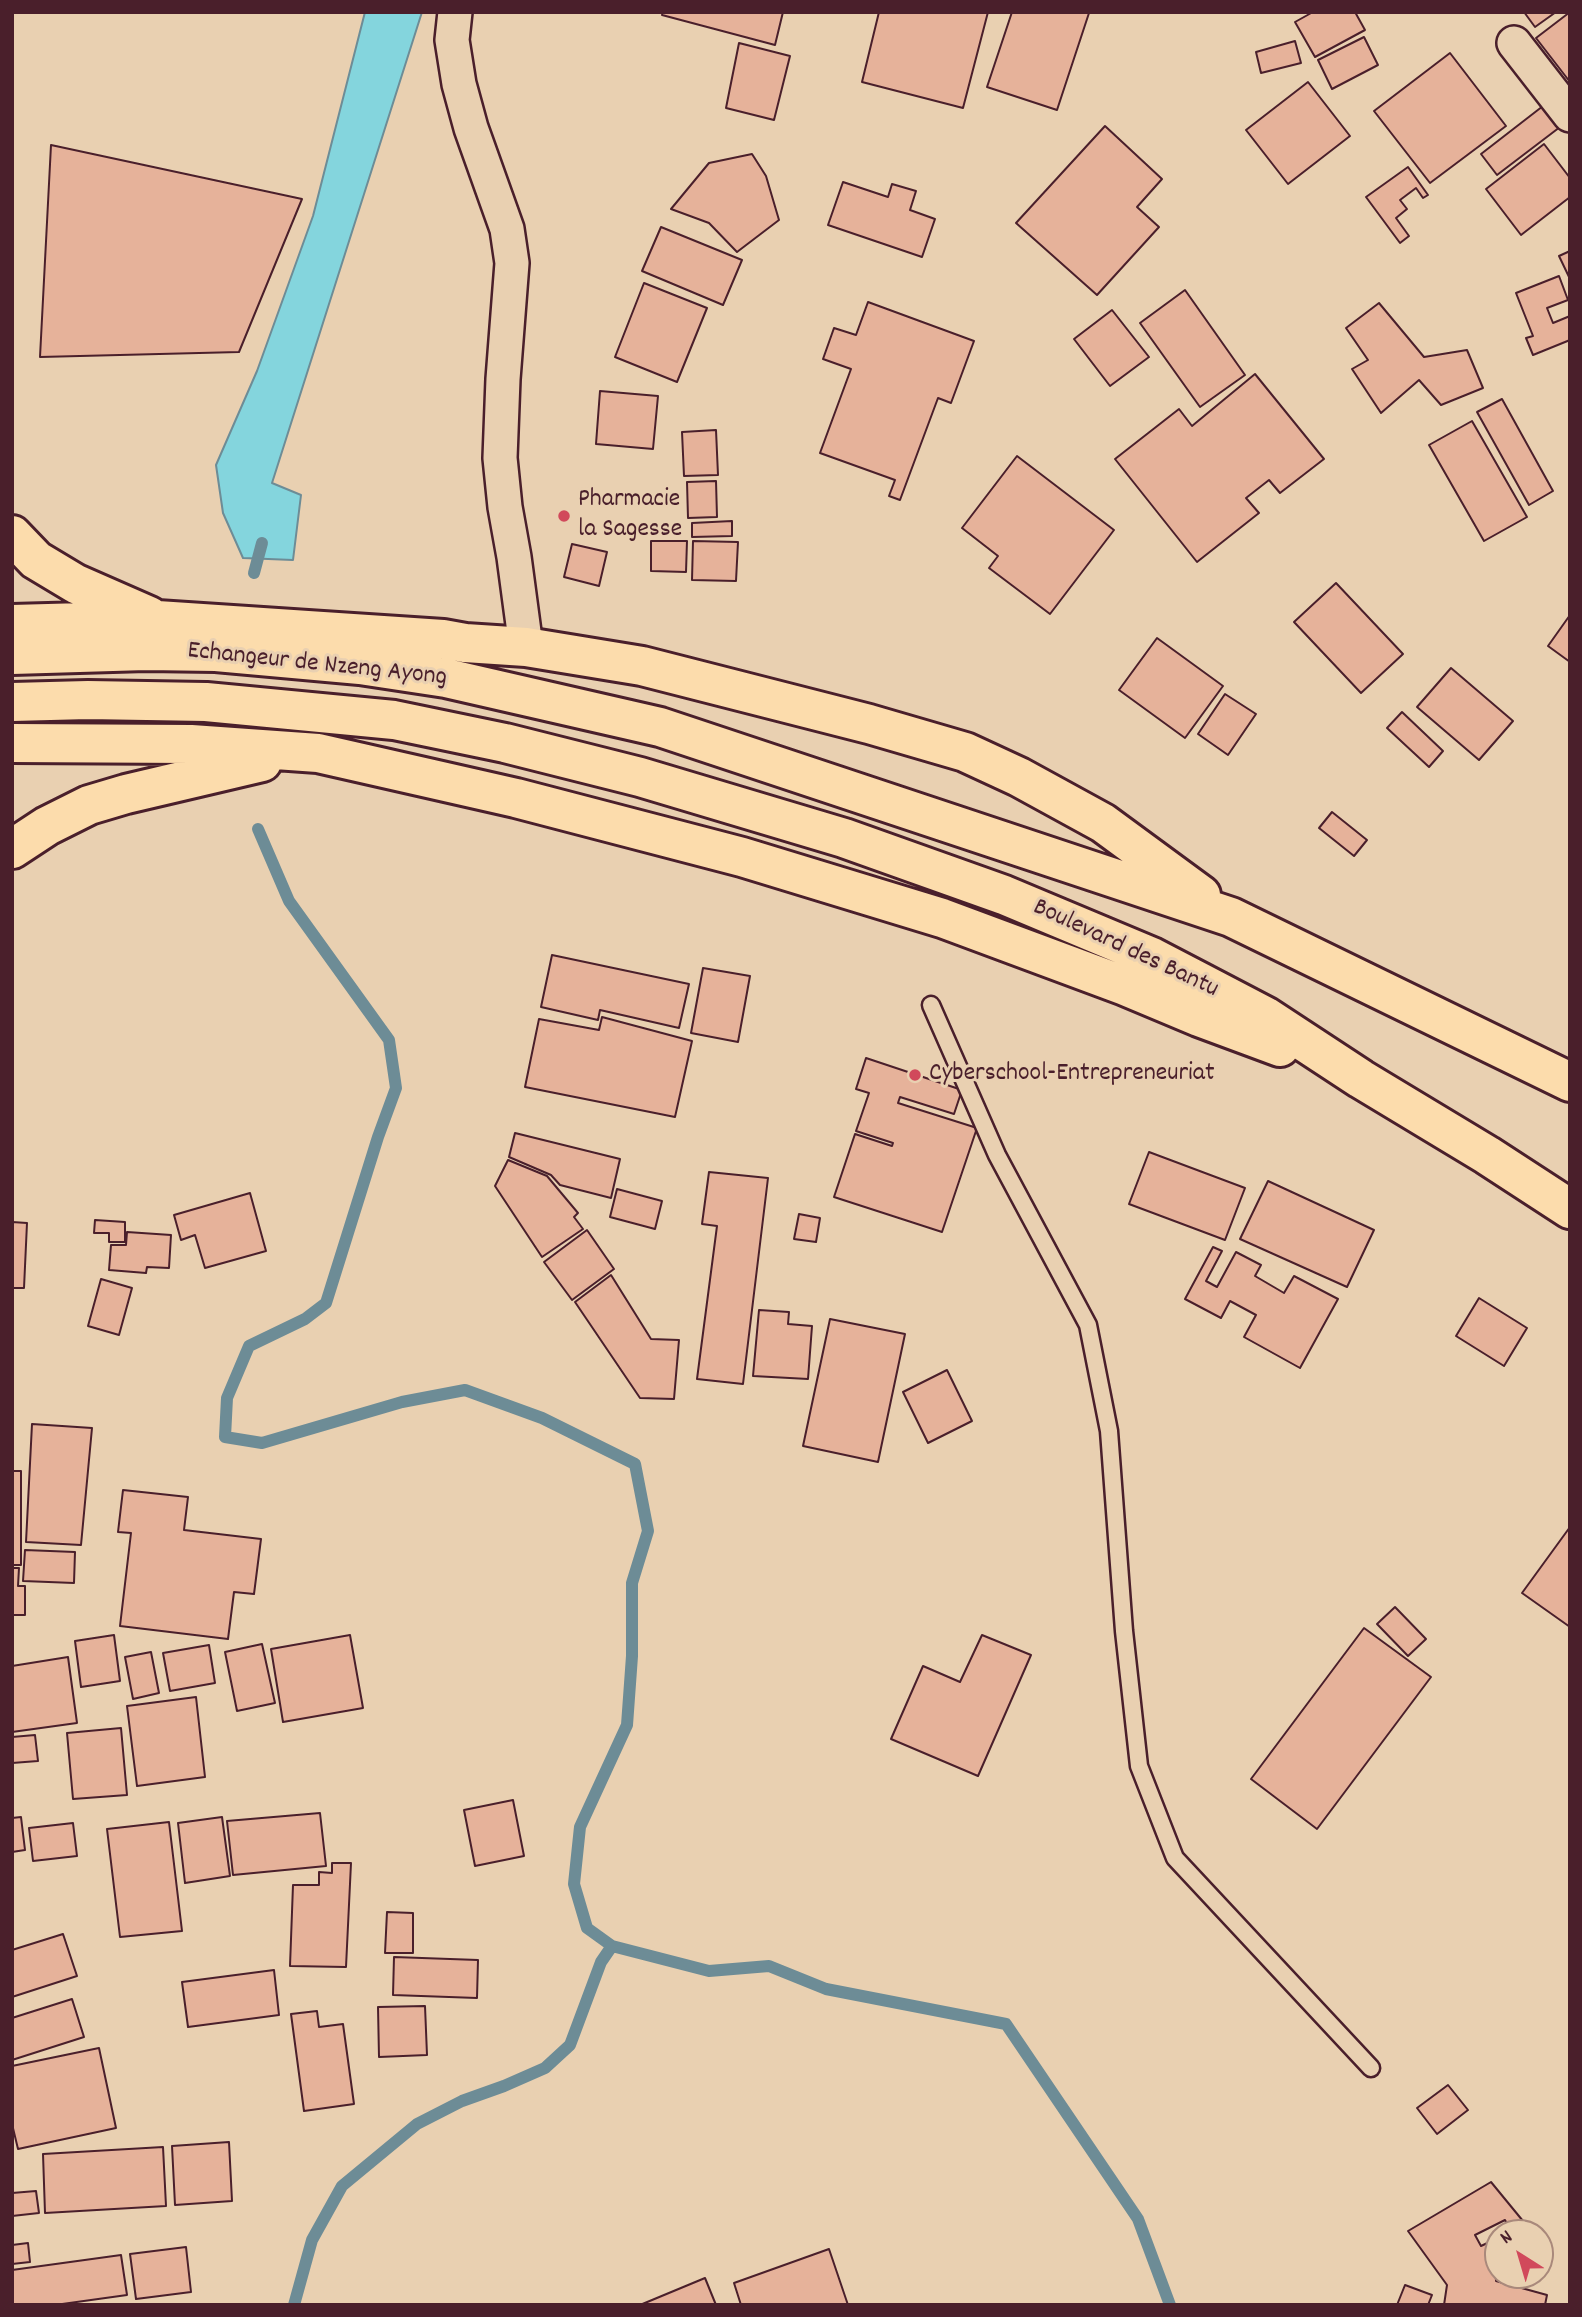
<!DOCTYPE html>
<html>
<head>
<meta charset="utf-8">
<style>
	body { margin:0 }
	#map { position:relative; width:1582px; height:2317px; overflow:hidden; background:#e9d0b1; font-family:Dekko,sans-serif }
	canvas { display:block }
	.frame { position:absolute; inset:0; border:14px solid #4a1f2b; pointer-events:none }
	.north { position:absolute; left:1484px; top:2219px; width:70px; height:70px; box-sizing:border-box; background:#e9d0b1; border:2px solid #a9897b; border-radius:50%; rotate:323deg; font-size:19px; font-weight:700; line-height:28px; text-align:center; color:#4a1f2b }
	.north::after { content:''; display:block; margin:auto; width:24px; height:32px; background:#d1495b; clip-path:polygon(50% 0,100% 100%,50% 72%,0 100%) }
</style>
</head>
<body>
<div id="map">
<canvas width="1582" height="2317"></canvas>
<div class="frame"></div>
<div class="north">N</div>
</div>
<script>
const g = document.querySelector('canvas').getContext('2d');
g.lineJoin = 'round';
function paint(path, color) { g.fillStyle = color; g.fill(path, 'evenodd'); }
function strokePath(path, color, width, dash) { g.strokeStyle = color; g.lineWidth = width; g.lineCap = dash ? 'butt' : 'round'; g.setLineDash(dash || []); g.stroke(path); }
function write(font, color, halo, rows, align = 'center') {
  g.font = font + ' Dekko,sans-serif'; g.lineWidth = 6; g.setLineDash([]); g.textBaseline = 'middle'; g.strokeStyle = halo; g.fillStyle = color; for (const [text, x, y, turn = 0] of rows) {
    g.save(); g.translate(x, y); g.rotate((+turn || 0) * Math.PI / 180); g.textAlign = isNaN(turn) ? turn : align; if (halo) g.strokeText(text, 0, 0); g.fillText(text, 0, 0); g.restore();
  }
}
const water = new Path2D(`
	M365 12H422L272 483 301 495 293 560 243 558 223 513 216 465 257 371 313 216Z`);
paint(water, '#84d5dd');
strokePath(water, '#6d8c96', 2);
strokePath(new Path2D(`
	M254 573 262 543
	M258 829 289 901 389 1040 396 1088 378 1137 326 1303 305 1319 249 1346 227 1398 225 1437 262 1443 402 1402 465 1390 542 1418 635 1464 648 1531 632 1583V1656L627 1725 580 1827 574 1884 587 1928 612 1946 709 1971 769 1966 826 1989 1006 2024 1138 2219 1170 2305
	M294 2305 312 2240 342 2186 417 2124 462 2101 504 2086 545 2068 570 2045 601 1962 612 1946`), '#6d8c96', 12);
const building = new Path2D(`
	M663 12H783L775 45 662 15Z
	M879 12H988L963 108 862 82Z
	M1012 12 1089 13 1057 110 987 87Z
	M1313 12H1355L1365 30 1315 57 1295 22Z
	M1524 12H1556L1535 27Z
	M1570 12V82L1536 38Z
	M1364 37 1378 65 1332 89 1318 60Z
	M1295 41 1301 63 1261 73 1256 52Z
	M739 43 790 56 774 120 726 108Z
	M1450 53 1506 126 1430 183 1374 111Z
	M1308 82 1350 136 1288 184 1246 130Z
	M1543 106 1560 127 1497 175 1481 154Z
	M1105 126 1162 179 1137 207 1159 227 1097 295 1016 223Z
	M1544 144 1570 178V197L1521 235 1486 189Z
	M51 145 302 199 239 352 40 357Z
	M752 154 766 176 779 220 737 252 709 223 671 209 709 163Z
	M1408 167 1428 195 1423 198 1416 188 1400 200 1407 209 1396 218 1409 236 1400 243 1366 197Z
	M843 182 888 197 892 184 916 191 910 210 935 219 922 257 828 225Z
	M661 227 742 260 723 305 642 271Z
	M1570 251V279L1559 256Z
	M1559 276 1568 300 1547 308 1553 323 1570 316V340L1533 355 1526 338 1533 336 1516 293Z
	M644 283 707 308 677 382 615 357Z
	M1185 290 1245 375 1200 407 1140 323Z
	M868 302 974 341 951 403 938 398 900 500 889 496 895 480 820 453 851 369 823 359 834 328 856 335Z
	M1379 303 1424 357 1467 350 1483 388 1441 405 1419 380 1381 413 1352 369 1368 360 1346 328Z
	M1112 310 1149 357 1110 386 1074 339Z
	M1255 374 1324 459 1280 493 1269 480 1246 498 1259 513 1197 562 1115 459 1179 409 1192 426Z
	M600 391 658 396 653 449 596 444Z
	M1502 399 1553 491 1529 505 1477 412Z
	M1472 421 1527 517 1484 541 1429 445Z
	M716 430 718 475 684 476 682 432Z
	M1017 456 1114 530 1050 614 989 568 998 556 962 528Z
	M716 481 717 517 688 518 687 482Z
	M732 521V536L692 537V523Z
	M651 541H687L686 572 651 571Z
	M693 541 738 542 736 581 692 580Z
	M572 544 607 552 599 586 564 577Z
	M1336 583 1403 654 1361 693 1294 622Z
	M1570 615V662L1548 646Z
	M1157 638 1223 686 1185 738 1119 690Z
	M1451 668 1513 721 1479 760 1417 707Z
	M1225 694 1256 714 1228 755 1198 734Z
	M1402 712 1443 751 1429 767 1387 728Z
	M1332 812 1367 840 1354 856 1319 828Z
	M552 955 689 984 679 1028 600 1010 598 1020 541 1007Z
	M703 968 750 976 738 1042 691 1033Z
	M602 1017 692 1041 675 1117 525 1087 539 1019 599 1030Z
	M866 1058 962 1090 954 1114 900 1097 898 1103 977 1128 942 1232 834 1197 855 1134 892 1146 893 1143 856 1131 869 1093 856 1089Z
	M515 1133 620 1159 611 1198 560 1185 551 1175 509 1157Z
	M1149 1152 1245 1188 1225 1240 1129 1204Z
	M508 1160 547 1176 578 1213 574 1217 583 1229 542 1257 495 1186Z
	M709 1172 768 1178 743 1384 697 1379 717 1226 702 1224Z
	M1268 1181 1374 1230 1347 1287 1240 1239Z
	M617 1189 662 1201 655 1229 610 1217Z
	M250 1193 266 1251 205 1268 195 1235 181 1240 174 1215Z
	M799 1214 820 1218 816 1242 794 1239Z
	M95 1220 125 1222V1242H109V1233H94Z
	M12 1222 27 1223 24 1288H12Z
	M587 1230 614 1269 572 1300 544 1262Z
	M127 1232 171 1235 169 1268 147 1267 146 1273 109 1270 111 1245H126Z
	M1213 1247 1222 1251 1206 1281 1217 1287 1236 1252 1261 1265 1255 1276 1284 1293 1294 1276 1338 1299 1300 1368 1244 1337 1256 1315 1230 1301 1221 1318 1185 1299Z
	M611 1275 651 1339 679 1340 674 1399 640 1398 575 1302Z
	M101 1279 132 1288 119 1335 88 1326Z
	M1479 1298 1527 1328 1504 1366 1456 1336Z
	M759 1310 789 1312 788 1324 812 1326 808 1379 753 1376Z
	M830 1319 905 1334 878 1462 803 1446Z
	M947 1370 972 1421 928 1443 903 1392Z
	M32 1424 92 1428 81 1545 26 1542Z
	M12 1471H21V1565H12Z
	M123 1490 188 1497 184 1530 261 1539 254 1594 234 1592 228 1639 120 1626 131 1533 118 1532Z
	M1570 1527V1627L1522 1593Z
	M25 1550 75 1552 74 1583 23 1581Z
	M12 1568H19L18 1586H25V1615H12Z
	M1395 1607 1426 1639 1408 1656 1377 1624Z
	M1364 1628 1431 1677 1317 1829 1251 1779Z
	M114 1635 120 1681 81 1687 75 1641Z
	M350 1635 363 1708 283 1722 271 1649Z
	M982 1635 1031 1655 978 1776 891 1739 923 1666 960 1682Z
	M262 1644 275 1703 237 1711 225 1652Z
	M209 1645 215 1683 170 1691 163 1653Z
	M151 1652 159 1693 133 1699 125 1657Z
	M68 1657 77 1723 12 1732V1666Z
	M196 1697 205 1777 137 1786 127 1706Z
	M121 1728 127 1795 73 1799 67 1733Z
	M35 1735 38 1761 12 1763V1737Z
	M513 1800 524 1856 475 1866 464 1810Z
	M320 1813 326 1866 233 1875 227 1821Z
	M21 1817 25 1850 12 1852V1818Z
	M222 1817 230 1876 185 1883 178 1823Z
	M169 1822 182 1931 120 1937 107 1829Z
	M73 1823 77 1856 33 1861 29 1828Z
	M332 1863H351L346 1967 290 1966 293 1885H319V1872L332 1873Z
	M387 1912 413 1913V1953H385Z
	M63 1934 77 1976 12 1997V1950Z
	M394 1957 478 1960 477 1998 393 1995Z
	M274 1970 279 2015 188 2027 182 1982Z
	M72 1999 84 2037 12 2060V2018Z
	M425 2006 427 2055 379 2057 378 2007Z
	M317 2011 319 2027 343 2024 354 2104 304 2111 291 2014Z
	M99 2048 116 2128 18 2149 12 2124V2066Z
	M1448 2085 1468 2110 1437 2134 1417 2108Z
	M229 2142 232 2201 175 2205 172 2146Z
	M163 2147 166 2206 45 2213 43 2154Z
	M1491 2182 1532 2232 1507 2233 1511 2231 1505 2220 1475 2235 1481 2246 1498 2238V2255L1495 2257 1496 2281 1547 2295 1545 2305H1444L1447 2285 1408 2231Z
	M36 2191 39 2213 12 2216V2193Z
	M28 2243 30 2262 12 2264V2245Z
	M186 2247 191 2292 136 2299 130 2254Z
	M829 2249 848 2305H741L734 2283Z
	M121 2255 127 2295 55 2305H12V2270Z
	M705 2278 716 2305H640Z
	M1405 2285 1432 2295 1428 2305H1397Z`);
paint(building, '#e6b29a');
strokePath(building, '#4a1f2b', 2);
const lane = new Path2D(`
	M931 1005 997 1155 1088 1325 1109 1431 1124 1631 1139 1766 1175 1858 1371 2068`);
const street = new Path2D(`
	M455 12 452 40 459 84 471 128 507 229 512 263 503 379 500 458 505 507 514 557 526 647
	M1514 43 1570 115`);
const highway = new Path2D(`
	M12 535 36 560 76 584 149 616
	M12 624 157 620 443 639 465 643 526 647 642 666 869 724 965 752 1019 777 1103 823 1201 895
	M12 655 146 651 216 652 360 665 446 678 660 727 1231 917 1570 1082
	M12 702 88 700 206 702 394 720 505 743 640 777 844 838 1004 895 1152 957 1200 982 1265 1016 1361 1079 1487 1155 1570 1209
	M12 743 191 744 318 753 516 798 742 857 942 918 1125 986 1199 1017 1280 1047
	M12 849 47 826 89 805 126 794 262 762`);
strokePath(lane, '#4a1f2b', 21);
strokePath(street, '#4a1f2b', 38);
strokePath(highway, '#4a1f2b', 44);
strokePath(lane, '#e9d0b1', 16);
strokePath(street, '#e9d0b1', 33);
strokePath(highway, '#fcdcac', 38);
for (const [x, y, r, color] of [
	[564,516,7,"#d1495b"],
	[915,1075,7,"#d1495b"]
]) { const dot = new Path2D(); dot.arc(x, y, r, 0, 2 * Math.PI); g.fillStyle = color; g.fill(dot); strokePath(dot, '#e9d0b1', 2.5); }
write('26px', '#4a1f2b', '#e9d0b1', [
	["Pharmacie",578,501],
	["la Sagesse",578,531],
	["Cyberschool-Entrepreneuriat",929,1075]
], 'left');
write('26px', '#4a1f2b', '#e9d0b1', [
	["Echangeur de Nzeng Ayong",317,666,6],
	["Boulevard des Bantu",1125,950,25]
]);
</script>
</body>
</html>
